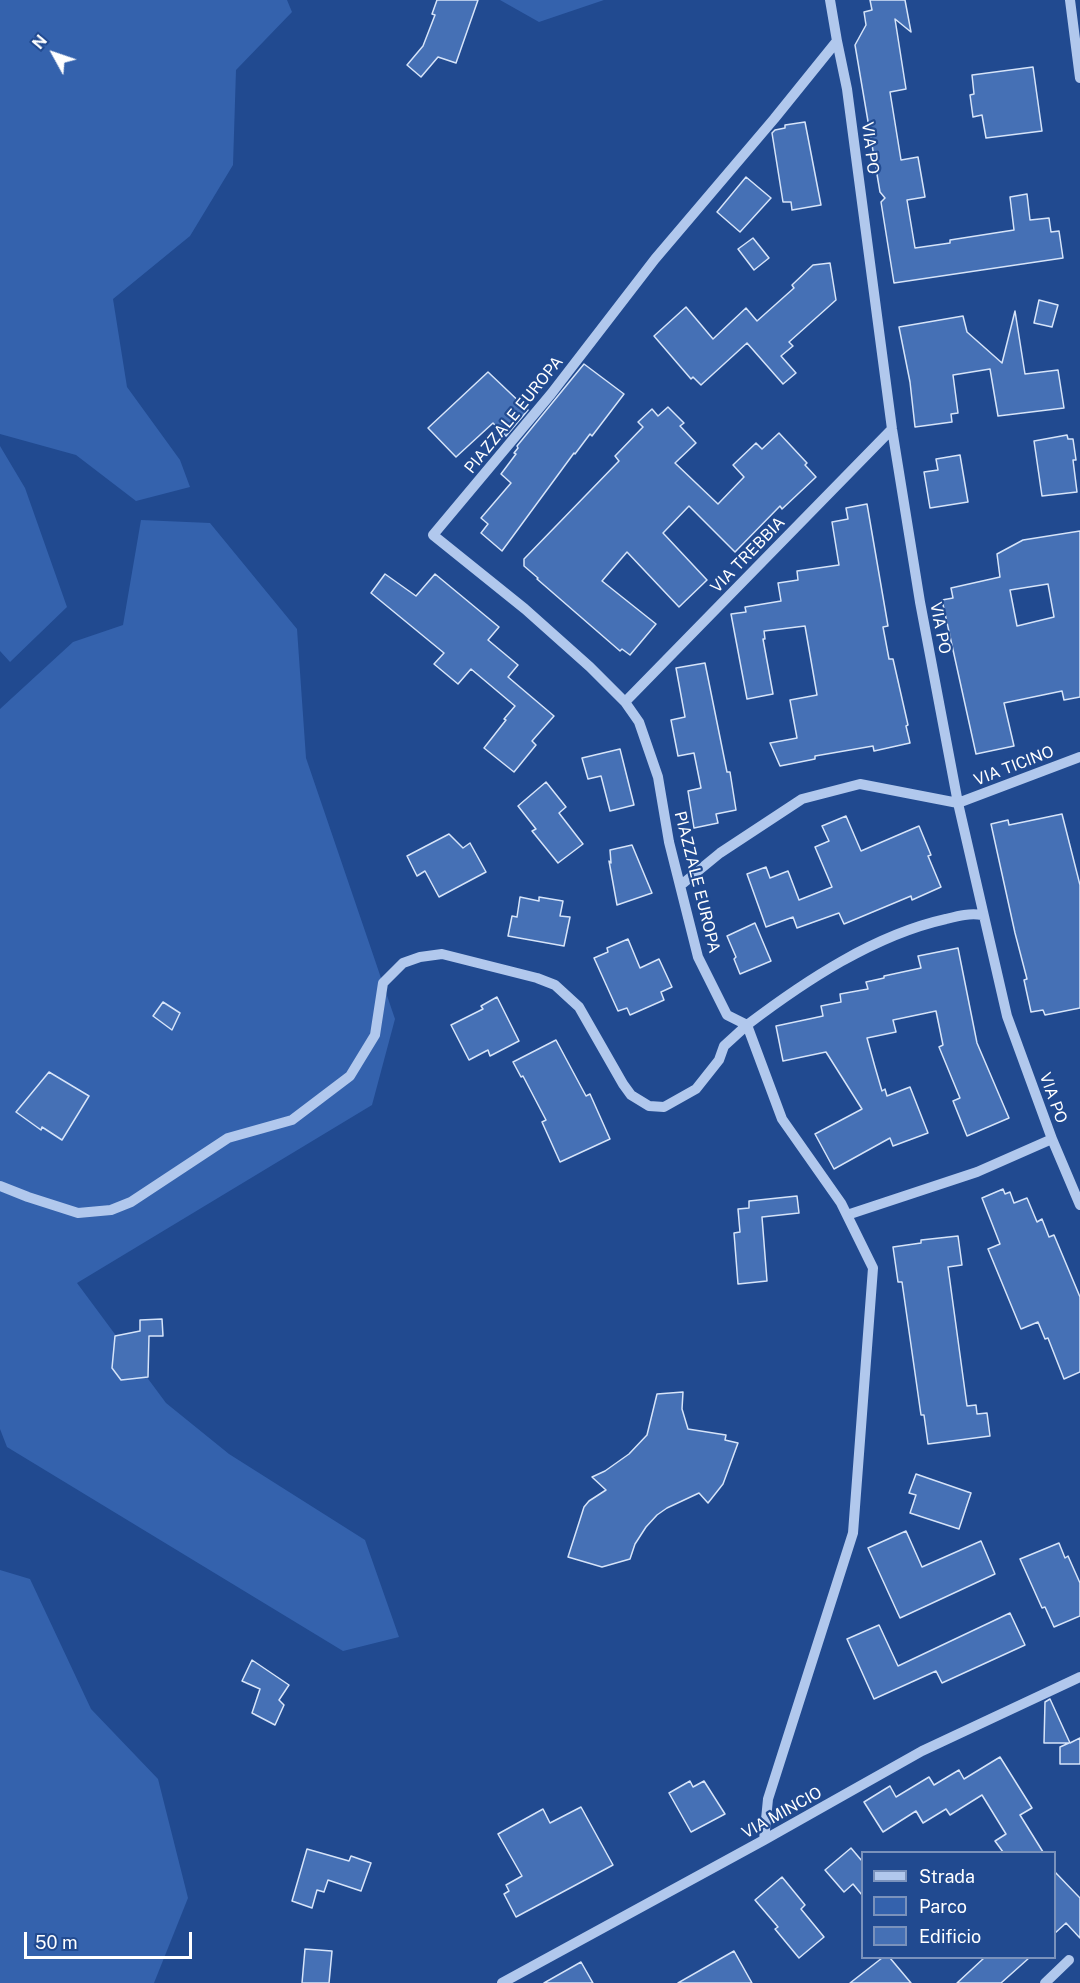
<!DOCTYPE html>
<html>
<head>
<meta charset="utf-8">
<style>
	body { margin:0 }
	#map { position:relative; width:1080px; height:1983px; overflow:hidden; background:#214a90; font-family:"Public Sans",sans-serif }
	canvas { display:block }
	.legend { position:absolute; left:861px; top:1851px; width:195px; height:108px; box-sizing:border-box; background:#214a90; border:2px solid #7a92bc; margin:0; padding:8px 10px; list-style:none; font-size:18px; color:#fff }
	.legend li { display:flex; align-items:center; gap:12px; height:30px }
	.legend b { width:30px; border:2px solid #7a92bc }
	.north { position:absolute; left:24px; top:24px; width:60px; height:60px; -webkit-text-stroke:4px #214a90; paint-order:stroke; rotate:310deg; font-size:16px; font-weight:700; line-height:24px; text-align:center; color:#fff }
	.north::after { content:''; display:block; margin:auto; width:21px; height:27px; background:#fff; clip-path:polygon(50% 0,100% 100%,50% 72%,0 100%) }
	.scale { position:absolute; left:24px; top:1932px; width:168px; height:27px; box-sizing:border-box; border:3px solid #fff; border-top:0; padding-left:8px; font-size:18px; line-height:21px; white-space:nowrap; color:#fff; -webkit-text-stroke:4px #214a90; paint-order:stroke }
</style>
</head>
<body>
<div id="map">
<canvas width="1080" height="1983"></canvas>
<ul class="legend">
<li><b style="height:8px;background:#b1c8ed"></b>Strada</li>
<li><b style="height:16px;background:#3462ad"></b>Parco</li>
<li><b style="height:16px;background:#4570b5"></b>Edificio</li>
</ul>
<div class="north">N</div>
<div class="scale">50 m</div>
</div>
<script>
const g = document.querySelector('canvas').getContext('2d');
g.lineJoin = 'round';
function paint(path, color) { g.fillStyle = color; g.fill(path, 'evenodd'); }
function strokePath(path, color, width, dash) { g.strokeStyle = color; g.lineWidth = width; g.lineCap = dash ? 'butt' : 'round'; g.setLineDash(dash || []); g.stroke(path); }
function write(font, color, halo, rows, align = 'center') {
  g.font = font + ' "Public Sans",sans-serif'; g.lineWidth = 4.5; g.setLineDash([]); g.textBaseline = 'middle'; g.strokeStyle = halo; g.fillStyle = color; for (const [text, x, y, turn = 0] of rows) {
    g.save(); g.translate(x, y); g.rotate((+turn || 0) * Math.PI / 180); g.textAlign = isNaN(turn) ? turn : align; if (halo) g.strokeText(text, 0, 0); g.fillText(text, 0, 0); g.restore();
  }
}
paint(new Path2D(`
	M0 0H287L292 12 236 70 233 165 190 236 113 299 127 387 180 460 190 487 136 501 76 455 0 434Z
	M500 0H604L539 22Z
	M0 446 25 488 67 607 10 662 0 651Z
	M141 520 210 523 297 629 306 758 395 1019 372 1105 77 1283 166 1403 229 1454 365 1540 399 1637 343 1651 7 1447 0 1429V709L73 642 123 625Z
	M0 1570 30 1579 91 1709 158 1779 188 1898 154 1983H0Z`), '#3462ad');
const building = new Path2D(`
	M437 0H478L456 63 438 57 421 77 407 65 423 46 435 15 432 14Z
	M870 0H905L911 32 895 19 906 89 890 92 901 160 918 157 925 197 907 200 915 248 950 243V240L1014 230 1010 197 1027 194 1030 220 1049 218 1051 232 1059 231 1063 258 894 283 881 202 885 198 880 192 855 45 866 25 864 12 872 10Z
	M1033 67 1042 131 986 138 982 115 973 117 970 95 974 94 972 75Z
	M805 122 821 205 792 210 791 202H783L772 133 775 130 785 128V125Z
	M746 177 771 198 740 232 717 212Z
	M753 238 769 258 754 270 738 249Z
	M830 263 836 300 789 342 793 346 781 356 796 373 783 384 747 343 701 385 693 377 691 379 654 336 686 307 713 339 746 308 757 321 794 288 792 285 813 265Z
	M1039 300 1058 305 1052 327 1034 323Z
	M1015 311 1025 374 1058 370 1064 408 998 416 990 369 953 375 958 413 951 414 952 422 915 427 910 382 899 327 963 316 967 332 1002 363Z
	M584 364 624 394 592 436 590 434 575 454 574 453 502 551 481 533 488 524 481 518 511 483 501 474 516 454 514 453 518 448 517 446Z
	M488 372 528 410 506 436 493 423 456 457 428 428Z
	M668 407 684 423 680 426 696 443 675 463 718 504 744 477 733 465 756 443 762 449 779 433 807 463 805 465 816 477 782 509 780 506 735 552 689 506 663 533 707 580 679 607 627 552 602 581 656 624 630 655 622 649 620 651 537 579 538 578 524 566V559L619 461 615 456 643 427 638 422 652 409 658 416Z
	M1067 435 1068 439H1073L1076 460H1073L1077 492 1042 496 1034 441Z
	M960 455 968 502 930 508 924 472 938 470 936 459Z
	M867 504 888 626 883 627 889 659H893L908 725 906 726 910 743 874 751 873 746 815 756V759L780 766 770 743 797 738 790 700 817 695 805 626 764 631 765 639H763L773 694 747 699 731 614 746 612 745 607 781 601 778 583 798 580 797 571 839 565 832 522 848 519 846 508Z
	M1080 531V697L1064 700 1062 691 1004 703 1014 746 976 754 942 600 953 598 951 588 1000 577 997 554 1023 540ZM1048 584 1054 617 1017 626 1010 590Z
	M385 574 416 596 435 574 499 627 488 640 518 665 508 677 554 716 532 741 536 745 514 772 484 748 506 720 504 719 515 706 471 669 458 684 434 664 444 653 371 593Z
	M705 663 727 772H730L736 810 716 814 718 823 694 828 688 791 701 788 694 753 678 756 671 720 685 717 676 668Z
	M620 749 634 805 610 811 601 776 588 779 582 758Z
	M546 782 566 807 559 813 583 844 558 863 532 831 536 829 518 806Z
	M1062 814 1080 885V1008L1045 1015 1043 1010 1031 1012 1024 980 1027 979 1015 933 991 824 1008 820 1009 825Z
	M846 816 861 851 919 826 931 855 928 856 941 887 912 900 911 896 844 924 839 913 797 928 793 917 766 927 747 874 766 867 770 878 788 871 799 900 832 887 815 847 829 841 822 826Z
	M449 834 463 848 470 843 486 872 439 897 425 871 417 876 407 856Z
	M632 845 652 893 617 905 609 861 611 863 610 850Z
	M520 897 539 901V897L563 901 560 916 570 917 564 946 508 936 512 916 517 917Z
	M755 923 771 961 740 974 734 959 736 957 727 936Z
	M628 939 640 968 659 959 672 987 661 992 664 1000 630 1015 627 1008 618 1011 594 958 608 952 607 948Z
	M958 948 977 1043 1009 1118 967 1136 953 1101 960 1098 939 1047 943 1045 936 1011 893 1020 896 1032 867 1038 875 1067 882 1091 885 1089 887 1096 910 1087 928 1133 893 1146 890 1138 834 1169 815 1134 862 1109 826 1052 783 1061 776 1026 823 1016 821 1006 841 1002 840 994 868 989 866 982 884 978V976L921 968 918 956Z
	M497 997 519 1041 490 1056 488 1050 469 1060 451 1025 483 1009 481 1006Z
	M163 1002 180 1013 172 1030 153 1016Z
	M556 1040 586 1096 590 1094 610 1139 560 1162 542 1122 546 1120 523 1076 521 1077 513 1062Z
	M49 1072 89 1096 62 1140 42 1127 41 1130 16 1112Z
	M1003 1189 1005 1194 1010 1192 1014 1203 1027 1198 1037 1222 1042 1219 1049 1237 1054 1235 1080 1297V1372L1064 1379 1048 1338 1045 1339 1038 1322 1021 1329 988 1249 1000 1244 982 1198Z
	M797 1196 799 1213 762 1217 767 1281 738 1284 734 1233 740 1232 738 1209 749 1208V1201Z
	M958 1236 962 1265 948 1267 967 1406 976 1405 977 1414 987 1413 990 1436 928 1444 924 1415H921L902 1282H898L893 1247 921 1243V1240Z
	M162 1319 163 1336H149L148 1377 121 1380 112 1368 115 1336 140 1331V1320Z
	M683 1392 682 1409 688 1429 726 1435 725 1440 738 1443 723 1484 708 1503 699 1493 667 1508 657 1515 646 1527 635 1544 630 1559 602 1567 568 1557 584 1507 589 1501 606 1490 592 1477 605 1471 629 1454 647 1435 657 1394Z
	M916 1474 971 1493 959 1529 910 1513 916 1495 909 1493Z
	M906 1531 922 1567 981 1541 995 1574 900 1618 868 1548Z
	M1059 1543 1065 1558 1068 1556 1080 1583V1616L1054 1627 1045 1607 1042 1608 1020 1559Z
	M1010 1613 1025 1645 942 1683 936 1671 874 1699 847 1639 879 1625 898 1666Z
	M252 1660 289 1685 279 1700 284 1705 275 1725 252 1713 260 1689 242 1681Z
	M1050 1699 1070 1743 1080 1738V1764H1060V1747L1069 1743H1044L1045 1702Z
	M1000 1757 1032 1808 1020 1815 1043 1852H1003L995 1841 1006 1834 982 1795 950 1815 946 1809 923 1823 916 1811 883 1832 864 1802 890 1786 896 1797 929 1777 934 1785 959 1770 964 1779Z
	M690 1781 693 1787 704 1781 725 1814 691 1832 669 1793Z
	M581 1807 613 1865 516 1917 504 1894 509 1891 506 1885 522 1876 498 1834 543 1809 550 1823Z
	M851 1848 862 1861V1895L853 1884 844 1892 825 1870Z
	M307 1849 349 1861 351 1856 371 1863 361 1891 328 1880 324 1892 317 1890 312 1908 292 1901Z
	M1054 1871 1080 1898V1938L1066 1923 1054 1934Z
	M782 1877 805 1905 801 1909 824 1937 799 1958 775 1929 778 1927 755 1900Z
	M305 1949 332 1951 329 1983H302Z
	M734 1951 752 1983H678Z
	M882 1958H890L911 1983H850Z
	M984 1958H1029L1001 1983H957Z
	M581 1962 593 1983H544Z`);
paint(building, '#4570b5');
strokePath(building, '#d6e4f9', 1.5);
strokePath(new Path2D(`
	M1070 0 1080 78
	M837 41 847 89 892 429 920 602 958 803 1007 1016 1052 1139 1080 1205
	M625 702 892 429
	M681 885 720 853 802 799 860 784 958 803 1080 757
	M0 1186 28 1197 78 1213 111 1210 131 1202 228 1138 292 1120 350 1076 375 1035 383 983 403 963 420 957 442 954 537 978 555 985 579 1007 623 1084 631 1095 649 1106 664 1107 696 1089 719 1060 724 1046 747 1025 727 1015 698 957 669 842 658 777 639 722 625 702 590 667 525 609 433 535 551 394 655 259 774 119 837 41 830 0
	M847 1215 977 1172 1052 1139
	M764 1840 768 1799 853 1533 873 1268 841 1203 782 1119 747 1025C805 981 874 935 946 919 958 916 969 913 982 915
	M502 1983 764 1840 922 1751 1080 1677
	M1045 1983 1069 1960`), '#b1c8ed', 10);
write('16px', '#fff', '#214a90', [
	["VIA PO",870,148,83],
	["PIAZZALE EUROPA",514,415,-51],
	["VIA TREBBIA",748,555,-46],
	["VIA PO",940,628,79],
	["VIA TICINO",1014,766,-21],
	["PIAZZALE EUROPA",697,882,76],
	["VIA PO",1053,1098,70],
	["VIA MINCIO",782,1813,-29]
]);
</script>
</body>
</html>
